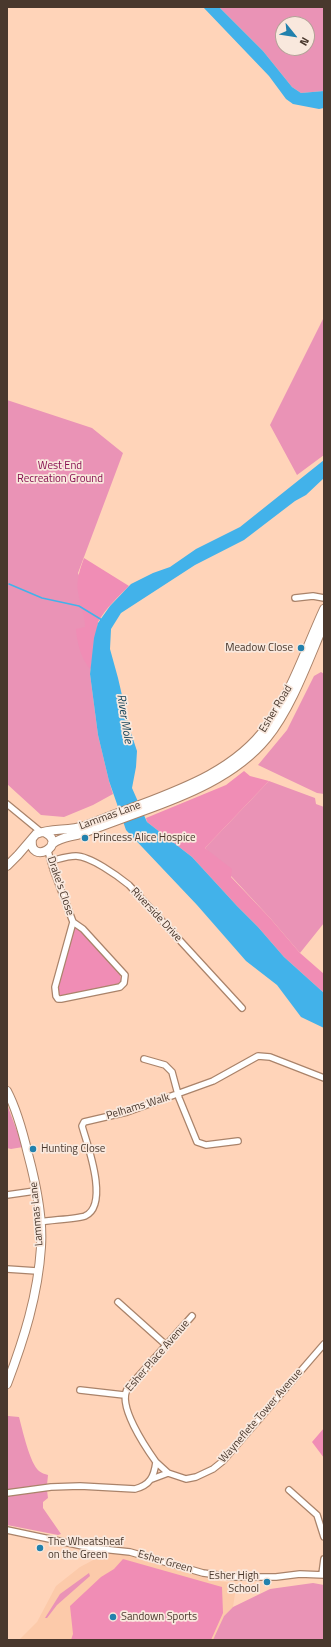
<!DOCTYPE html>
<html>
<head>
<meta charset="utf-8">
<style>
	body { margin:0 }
	#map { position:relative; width:331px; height:1647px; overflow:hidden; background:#ffd4b9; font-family:"Titillium Web",sans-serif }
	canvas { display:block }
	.frame { position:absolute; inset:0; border:8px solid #49382d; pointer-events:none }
	.north { position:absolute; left:275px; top:16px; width:40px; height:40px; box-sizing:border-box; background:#f9e8dd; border:1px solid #b3a297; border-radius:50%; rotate:120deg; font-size:11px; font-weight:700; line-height:16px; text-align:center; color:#49382d }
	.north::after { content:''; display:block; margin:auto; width:14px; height:18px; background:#2281ad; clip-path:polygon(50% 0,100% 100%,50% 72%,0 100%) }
</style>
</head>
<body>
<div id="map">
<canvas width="331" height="1647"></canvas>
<div class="frame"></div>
<div class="north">N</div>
</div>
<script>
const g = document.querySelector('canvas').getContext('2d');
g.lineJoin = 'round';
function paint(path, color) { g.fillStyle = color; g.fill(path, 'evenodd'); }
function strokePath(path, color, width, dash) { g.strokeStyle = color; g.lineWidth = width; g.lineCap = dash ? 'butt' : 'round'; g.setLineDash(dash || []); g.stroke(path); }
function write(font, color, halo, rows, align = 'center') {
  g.font = font + ' "Titillium Web",sans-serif'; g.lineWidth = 3.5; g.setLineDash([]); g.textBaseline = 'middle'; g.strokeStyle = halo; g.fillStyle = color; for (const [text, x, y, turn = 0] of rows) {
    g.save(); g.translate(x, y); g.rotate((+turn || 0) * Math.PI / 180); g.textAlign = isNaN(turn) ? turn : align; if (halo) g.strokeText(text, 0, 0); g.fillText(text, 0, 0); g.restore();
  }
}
paint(new Path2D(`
	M108 1553H119L212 1580 232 1583 235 1594 233 1607 224 1616 215 1640H19L37 1622 56 1586 80 1567 97 1558 99 1554Z`), '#fccaaa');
paint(new Path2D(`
	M219 7H324V91L301 93 292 87 263 51ZM283 24H307V48H283Z
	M324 317V455L297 475 270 425Z
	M7 400 92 428 123 453 78 573 98 623 90 674 98 735 109 781 113 794 93 805 64 817 41 815 7 784Z
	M321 672 324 674V794L317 793 258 765 287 730 314 676Z
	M269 781 315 798 316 804 324 807V923L300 953 270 918 205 848Z
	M7 1105 8 1107 23 1147 11 1149 7 1148Z
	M7 1415 8 1416 19 1417C22 1428 30 1464 39 1471 41 1473 45 1474 48 1475L47 1485 7 1491Z
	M47 1490 48 1498 43 1502V1508L61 1534 58 1535 7 1525V1495Z
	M89 1573 90 1576 57 1605 47 1618H45L60 1594Z
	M313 1583 324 1585V1640H213L224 1616 233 1607 270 1589Z`), '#ea93b6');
paint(new Path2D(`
	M84 558 129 586C118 597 106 608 98 622 92 636 92 654 90 669 81 658 77 643 76 629L85 627C85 614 80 605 78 592 76 580 80 569 84 558Z
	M244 771 250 776 269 781 205 848 232 869 231 877 270 918 300 953 324 974V993L284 957 258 927 237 906 192 857 147 822 146 818 226 785Z
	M74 926 77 927 120 972 121 981 117 985 60 996 57 987Z
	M324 1428V1458L312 1442Z
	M123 1559 222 1587 223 1613 211 1640H71L73 1634 70 1606 101 1577 114 1569Z`), '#f08db5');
paint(new Path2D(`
	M203 7H219L263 51 292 87 301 93 324 91V108L319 109 293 104 286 99 269 76Z
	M324 460V478L306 495 295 501 244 540 195 565 121 613 111 629 110 649 118 678 130 730 137 751 136 767 132 788 147 822 192 857 237 906 258 927 284 957 324 993V1028L301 1017 277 985 246 961 197 905 126 830 109 781 98 735 90 674 94 638 98 623 110 606 131 584 153 573 170 567 196 549 240 527Z`), '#42b2ea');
strokePath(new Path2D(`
	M9 584 42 598 79 606 102 620`), '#42b2ea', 1.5);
const street = new Path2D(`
	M295 598 313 596 324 598
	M7 804 41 832
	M48 851 53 869 73 922 55 987 56 996 58 999H61L120 987 124 983 125 975 83 929 73 922
	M51 861C59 859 67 856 76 856 90 856 118 876 129 885L242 1008
	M144 1059 165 1065 172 1072 179 1098 197 1142 206 1145 238 1141
	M7 1195 35 1191
	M40 1222C50 1220 77 1219 85 1216 110 1205 87 1144 82 1126L84 1122 127 1112 213 1081 258 1056 270 1057 324 1078
	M7 1269 37 1271
	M118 1302 166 1345
	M80 1390 124 1395
	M156 1462 168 1473
	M152 1479 168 1473 186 1479 196 1477 213 1469 223 1461 324 1344
	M289 1490 317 1515 324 1537
	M7 1493 51 1487 80 1486 135 1489C150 1485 154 1477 156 1462 146 1448 116 1404 128 1388L192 1316
	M7 1530 92 1548 130 1552 203 1573 218 1575 234 1577H276L300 1574 324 1575
	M322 1574 324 1559`);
const primary = new Path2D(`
	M32 839C28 866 70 845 44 832
	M52 844C64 835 70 838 83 833 102 826 121 819 140 812 185 796 236 776 267 738 292 707 308 661 324 624
	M7 866 18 855 36 834C51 828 69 831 84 826 99 821 114 814 129 809 179 790 235 771 267 726 292 691 306 648 324 609
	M7 1091C17 1110 23 1133 28 1154 35 1180 43 1219 41 1247 38 1295 24 1339 7 1384`);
strokePath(street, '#aa836a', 8);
strokePath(primary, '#aa836a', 10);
strokePath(street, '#fff', 5.5);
strokePath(primary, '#fff', 8);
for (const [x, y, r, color] of [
	[301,648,4,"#2281ad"],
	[85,838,4,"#2281ad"],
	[33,1149,4,"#2281ad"],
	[40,1548,4,"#2281ad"],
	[267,1582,4,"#2281ad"],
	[113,1617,4,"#2281ad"]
]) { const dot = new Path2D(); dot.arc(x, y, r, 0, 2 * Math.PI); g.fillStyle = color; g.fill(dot); strokePath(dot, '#f9e8dd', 1.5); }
write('11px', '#871151', '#f9e8dd', [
	["West End",60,466],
	["Recreation Ground",60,479]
]);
write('11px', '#49382d', '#f9e8dd', [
	["Meadow Close",293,648,"right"],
	["Princess Alice Hospice",93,838],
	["Hunting Close",41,1149],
	["The Wheatsheaf",48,1542],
	["on the Green",48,1555],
	["Esher High",259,1576,"right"],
	["School",259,1589,"right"],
	["Sandown Sports",121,1617]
], 'left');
write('11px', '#49382d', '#f9e8dd', [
	["Esher Road",276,709,-59],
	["Lammas Lane",110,816,-20],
	["Drake's Close",60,886,71],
	["Riverside Drive",156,915,47],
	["Pelhams Walk",138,1107,-17],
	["Lammas Lane",37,1214,-95],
	["Esher Place Avenue",158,1356,-49],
	["Wayneflete Tower Avenue",261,1416,-49],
	["Esher Green",165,1562,16]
]);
write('italic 12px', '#0d3d54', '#f9e8dd', [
	["River Mole",124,719,81]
]);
</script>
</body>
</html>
